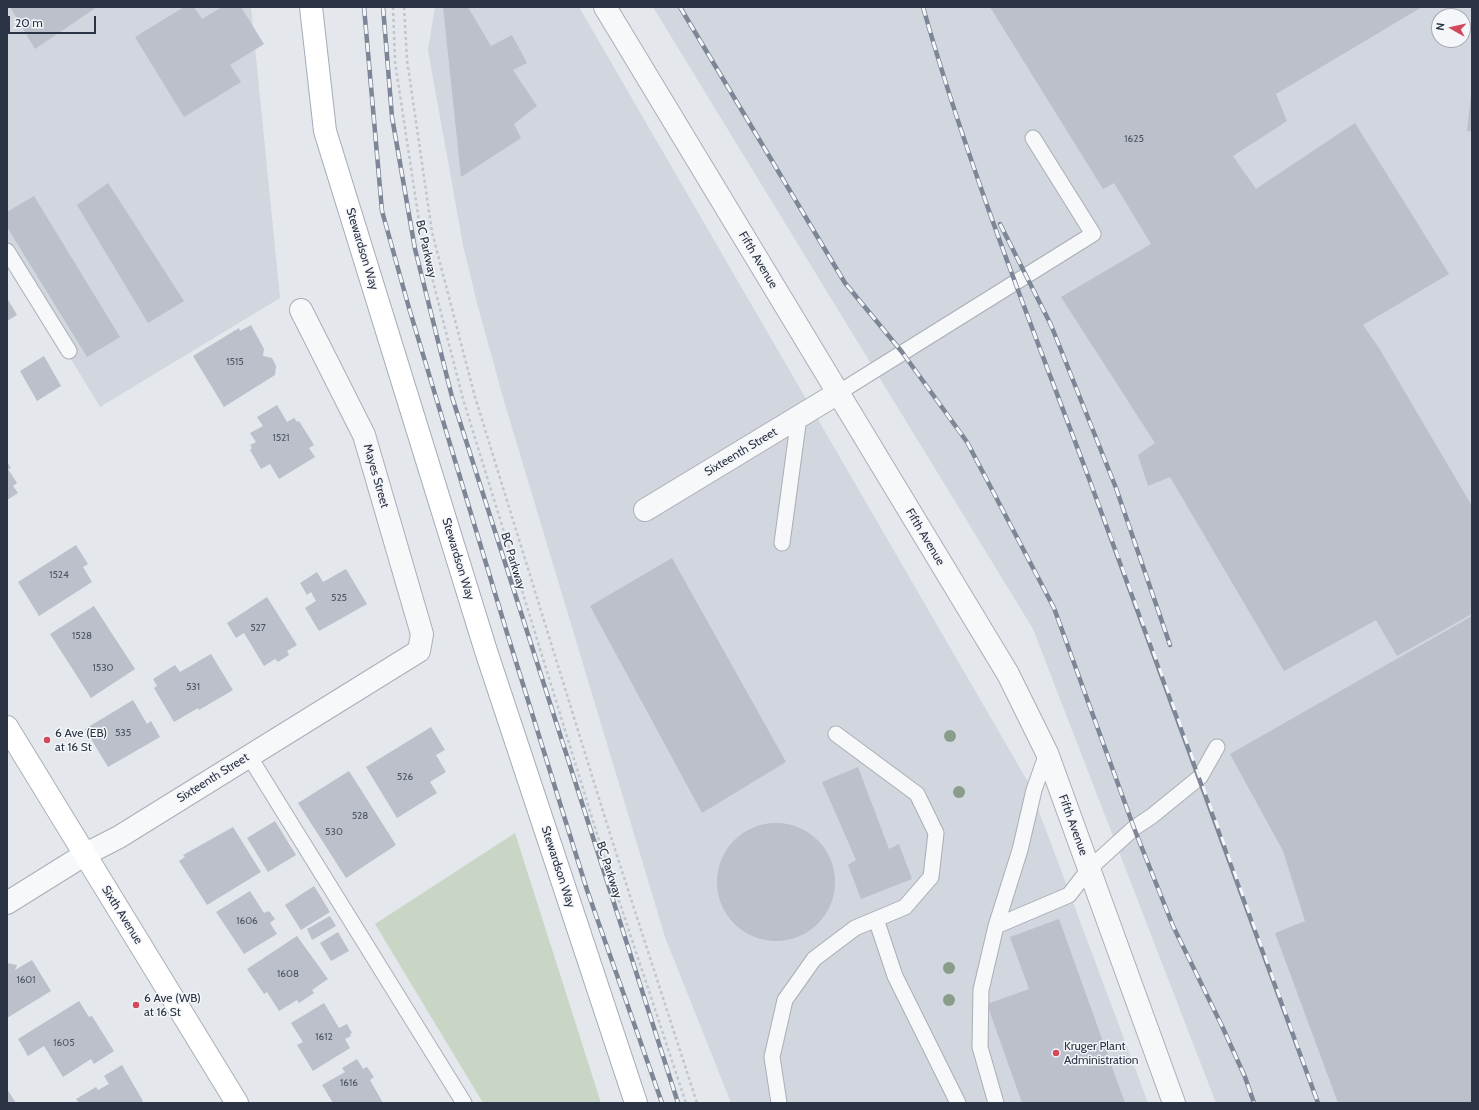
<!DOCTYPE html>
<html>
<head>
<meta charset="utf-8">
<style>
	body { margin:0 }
	#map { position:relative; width:1479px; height:1110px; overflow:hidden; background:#e4e7ec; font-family:Cabin,sans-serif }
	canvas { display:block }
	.frame { position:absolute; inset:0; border:8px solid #2b3445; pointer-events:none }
	.north { position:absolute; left:1431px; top:8px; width:40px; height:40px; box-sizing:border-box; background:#f4f6f9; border:1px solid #a4a8b1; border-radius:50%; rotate:278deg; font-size:11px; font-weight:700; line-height:16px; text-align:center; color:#2b3445 }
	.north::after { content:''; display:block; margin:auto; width:14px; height:18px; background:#d1495b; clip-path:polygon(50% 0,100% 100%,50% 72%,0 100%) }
	.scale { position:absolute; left:8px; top:16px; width:88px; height:18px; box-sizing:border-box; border:2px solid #2b3445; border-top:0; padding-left:5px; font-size:12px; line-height:14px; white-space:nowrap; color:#2b3445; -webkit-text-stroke:3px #f4f6f9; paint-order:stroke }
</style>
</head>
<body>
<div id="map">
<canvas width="1479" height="1110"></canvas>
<div class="frame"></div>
<div class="north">N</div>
<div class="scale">20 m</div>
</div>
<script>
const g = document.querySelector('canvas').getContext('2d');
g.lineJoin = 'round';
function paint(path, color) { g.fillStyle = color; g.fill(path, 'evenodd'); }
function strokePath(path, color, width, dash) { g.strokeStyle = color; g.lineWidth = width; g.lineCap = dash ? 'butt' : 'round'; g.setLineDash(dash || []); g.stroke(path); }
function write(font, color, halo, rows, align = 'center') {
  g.font = font + ' Cabin,sans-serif'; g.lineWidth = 3; g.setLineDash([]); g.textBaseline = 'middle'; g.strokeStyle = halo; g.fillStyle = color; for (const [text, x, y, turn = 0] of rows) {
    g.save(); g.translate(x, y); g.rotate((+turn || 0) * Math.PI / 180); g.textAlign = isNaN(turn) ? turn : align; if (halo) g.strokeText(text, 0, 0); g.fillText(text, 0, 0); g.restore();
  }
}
paint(new Path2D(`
	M7 7H251L280 298 100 407 7 253Z
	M435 7H579L1028 782 1148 1103H731L665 937 504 401 477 303 463 245 428 50Z
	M653 7H1472V1103H1216L1033 629ZM1439 16H1463V40H1439Z`), '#d2d6de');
paint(new Path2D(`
	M515 833 601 1103H483L375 924Z`), '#c9d6c5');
paint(new Path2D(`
	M10 7H97L35 49Z
	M184 7H194L202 19 222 7H241L264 44 230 65 241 82 184 117 135 37Z
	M443 7H468L491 46 512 35 527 63 513 70 537 106 514 124 521 138 461 177Z
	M990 7H1422L1276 94 1287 121 1233 156 1256 189 1355 123 1449 274 1363 325 1379 348 1472 506V614L1397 656 1376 620 1284 671 1170 477 1148 486 1138 455 1155 443 1061 297 1151 244 1114 183 1103 189Z
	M1471 95H1472V131H1467Z
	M108 183 184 301 148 323 77 205Z
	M34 196 120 337 87 357 7 227V212Z
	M7 298 17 315 7 321Z
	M251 325 264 349 263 356 272 358 276 366 275 375 224 407 193 356 239 328 240 331Z
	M44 356 61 386 37 401 20 371Z
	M277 405 287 422 294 418 297 422 299 421 314 445 309 448 315 457 279 479 270 464 261 469 250 450 252 448 250 445 256 442 250 433 263 426 257 417Z
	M7 462 11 468 8 469 17 483 13 486 18 493 7 500Z
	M76 545 88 564 83 567 92 582 39 616 18 582Z
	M672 558 786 762 702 813 590 606Z
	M346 569 367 604 319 631 305 608 316 601 311 592 307 595 300 583 317 572 323 582Z
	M267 597 297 645 287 651 289 655 278 662 275 659 264 666 244 633 236 638 227 623Z
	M94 606 135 669 91 698 50 634Z
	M1472 616V1103H1338L1275 933 1305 921 1283 851 1230 754Z
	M211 654 233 690 199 710 198 708 174 722 154 688 157 686 153 679 175 665 180 672Z
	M133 700 147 724 151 721 160 737 108 767 85 729Z
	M431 727 445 750 436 755 446 772 430 782 437 793 397 818 366 767Z
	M858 767 889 849 899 844 912 879 861 899 848 865 856 860 822 782Z
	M349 771 396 845 346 878 298 803Z
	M275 821 296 855 268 872 247 838Z
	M717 882a59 59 0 1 1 118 0a59 59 0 1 1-118 0Z
	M233 827 261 872 207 905 179 861 185 857 183 855Z
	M314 886 330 912 301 930 285 905Z
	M250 891 264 913 269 911 275 919 270 923 277 934 244 954 216 912Z
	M330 916 336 926 312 940 307 929Z
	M1059 919 1125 1103H1022L987 1004 1029 989 1010 937Z
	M338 932 349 951 331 961 320 943Z
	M297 936 328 979 312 990 314 993 299 1003 297 1000 279 1011 267 992 264 994 247 969Z
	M32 960 51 991 7 1018V963L17 965 15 970Z
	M79 1001 89 1017 92 1016 114 1051 94 1064 91 1059 63 1077 44 1046 28 1056 18 1039Z
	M324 1003 339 1028 347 1024 352 1033 350 1034 351 1036 345 1039 350 1048 313 1071 297 1045 303 1042 291 1023Z
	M357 1059 363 1069 367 1067 374 1077 370 1080 383 1103H333L322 1085 345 1072 342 1068Z
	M122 1065 143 1101 140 1103H79L76 1099 96 1087 98 1090 109 1084 104 1076Z
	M7 1089 16 1103H7Z`), '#bbc0ca');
const lane = new Path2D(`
	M7 251 69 351
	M838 393 1093 234 1033 138
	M782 543 799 417
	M249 756 464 1103
	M876 919 895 976 958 1103
	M996 926 1069 895 1089 869 1134 828 1152 816 1200 777 1217 747
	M779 1103 772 1057 785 1000 814 959 855 928 905 907 931 877 936 833 917 794 836 734
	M996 1103 980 1047 981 990 996 926 1020 850 1034 790 1047 753`);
const street = new Path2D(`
	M605 7 1008 674 1047 753 1174 1103
	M645 510 838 393
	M7 903 84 855 119 837 419 651 422 634 364 435 301 310`);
const secondary = new Path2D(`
	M7 727 237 1103`);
const primary = new Path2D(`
	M311 7 325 131 486 651 636 1103`);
strokePath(lane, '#a9aeb7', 17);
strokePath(street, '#a9aeb7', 24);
strokePath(secondary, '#a9aeb7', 24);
strokePath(primary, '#a3abb8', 24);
strokePath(new Path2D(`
	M393 7 395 62 421 234 463 399 598 837 686 1103
	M404 7 407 60 432 232 475 397 610 834 697 1103`), '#c2c5cb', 2.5, [3, 3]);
strokePath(lane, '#f7f8fa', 15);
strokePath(street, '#f7f8fa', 22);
strokePath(secondary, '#fff', 22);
strokePath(primary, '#fff', 22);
const rail = new Path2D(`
	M364 7 382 211 409 308 507 633 587 890 662 1103
	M383 7 392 117 415 249 452 397 678 1103
	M680 7 845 283 902 352 967 442 1054 608 1134 828 1173 926 1222 1026 1245 1077 1254 1103
	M923 7C968 166 1030 321 1088 476 1166 685 1243 894 1318 1103
	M1000 224 1051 325 1116 488 1170 645`);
strokePath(rail, '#7d8696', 4.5);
strokePath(rail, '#f4f6f9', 3, [9]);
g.fillStyle = '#899d89';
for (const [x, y] of [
	[950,736],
	[959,792],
	[949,968],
	[949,1000]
]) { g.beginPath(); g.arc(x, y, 6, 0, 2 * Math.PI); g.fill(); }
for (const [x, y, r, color] of [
	[47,740,4,"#d1495b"],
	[136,1005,4,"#d1495b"],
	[1056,1053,4,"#d1495b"]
]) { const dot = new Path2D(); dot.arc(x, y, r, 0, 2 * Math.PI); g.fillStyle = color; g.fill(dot); strokePath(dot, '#f4f6f9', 1.5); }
write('10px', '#4f5766', null, [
	["1625",1134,139],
	["1515",235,362],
	["1521",281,438],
	["1524",59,575],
	["525",339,598],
	["527",258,628],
	["1528",82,636],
	["1530",103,668],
	["531",193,687],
	["535",123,733],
	["526",405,777],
	["528",360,816],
	["530",334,832],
	["1606",247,921],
	["1608",288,974],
	["1601",26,980],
	["1612",324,1037],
	["1605",64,1043],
	["1616",349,1083]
]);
write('12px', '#2b3445', '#f4f6f9', [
	["Stewardson Way",362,249,73],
	["BC Parkway",426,249,77],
	["Fifth Avenue",758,260,59],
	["Sixteenth Street",741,452,-31],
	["Mayes Street",376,476,74],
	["Fifth Avenue",925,537,59],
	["Stewardson Way",458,559,73],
	["BC Parkway",513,561,73],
	["Sixteenth Street",213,778,-32],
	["Fifth Avenue",1073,825,70],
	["Stewardson Way",558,867,72],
	["BC Parkway",609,870,72],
	["Sixth Avenue",122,915,58]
]);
write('12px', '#2b3445', '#f4f6f9', [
	["6 Ave (EB)",55,733],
	["at 16 St",55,747],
	["6 Ave (WB)",144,998],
	["at 16 St",144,1012],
	["Kruger Plant",1064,1046],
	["Administration",1064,1060]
], 'left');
</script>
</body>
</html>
